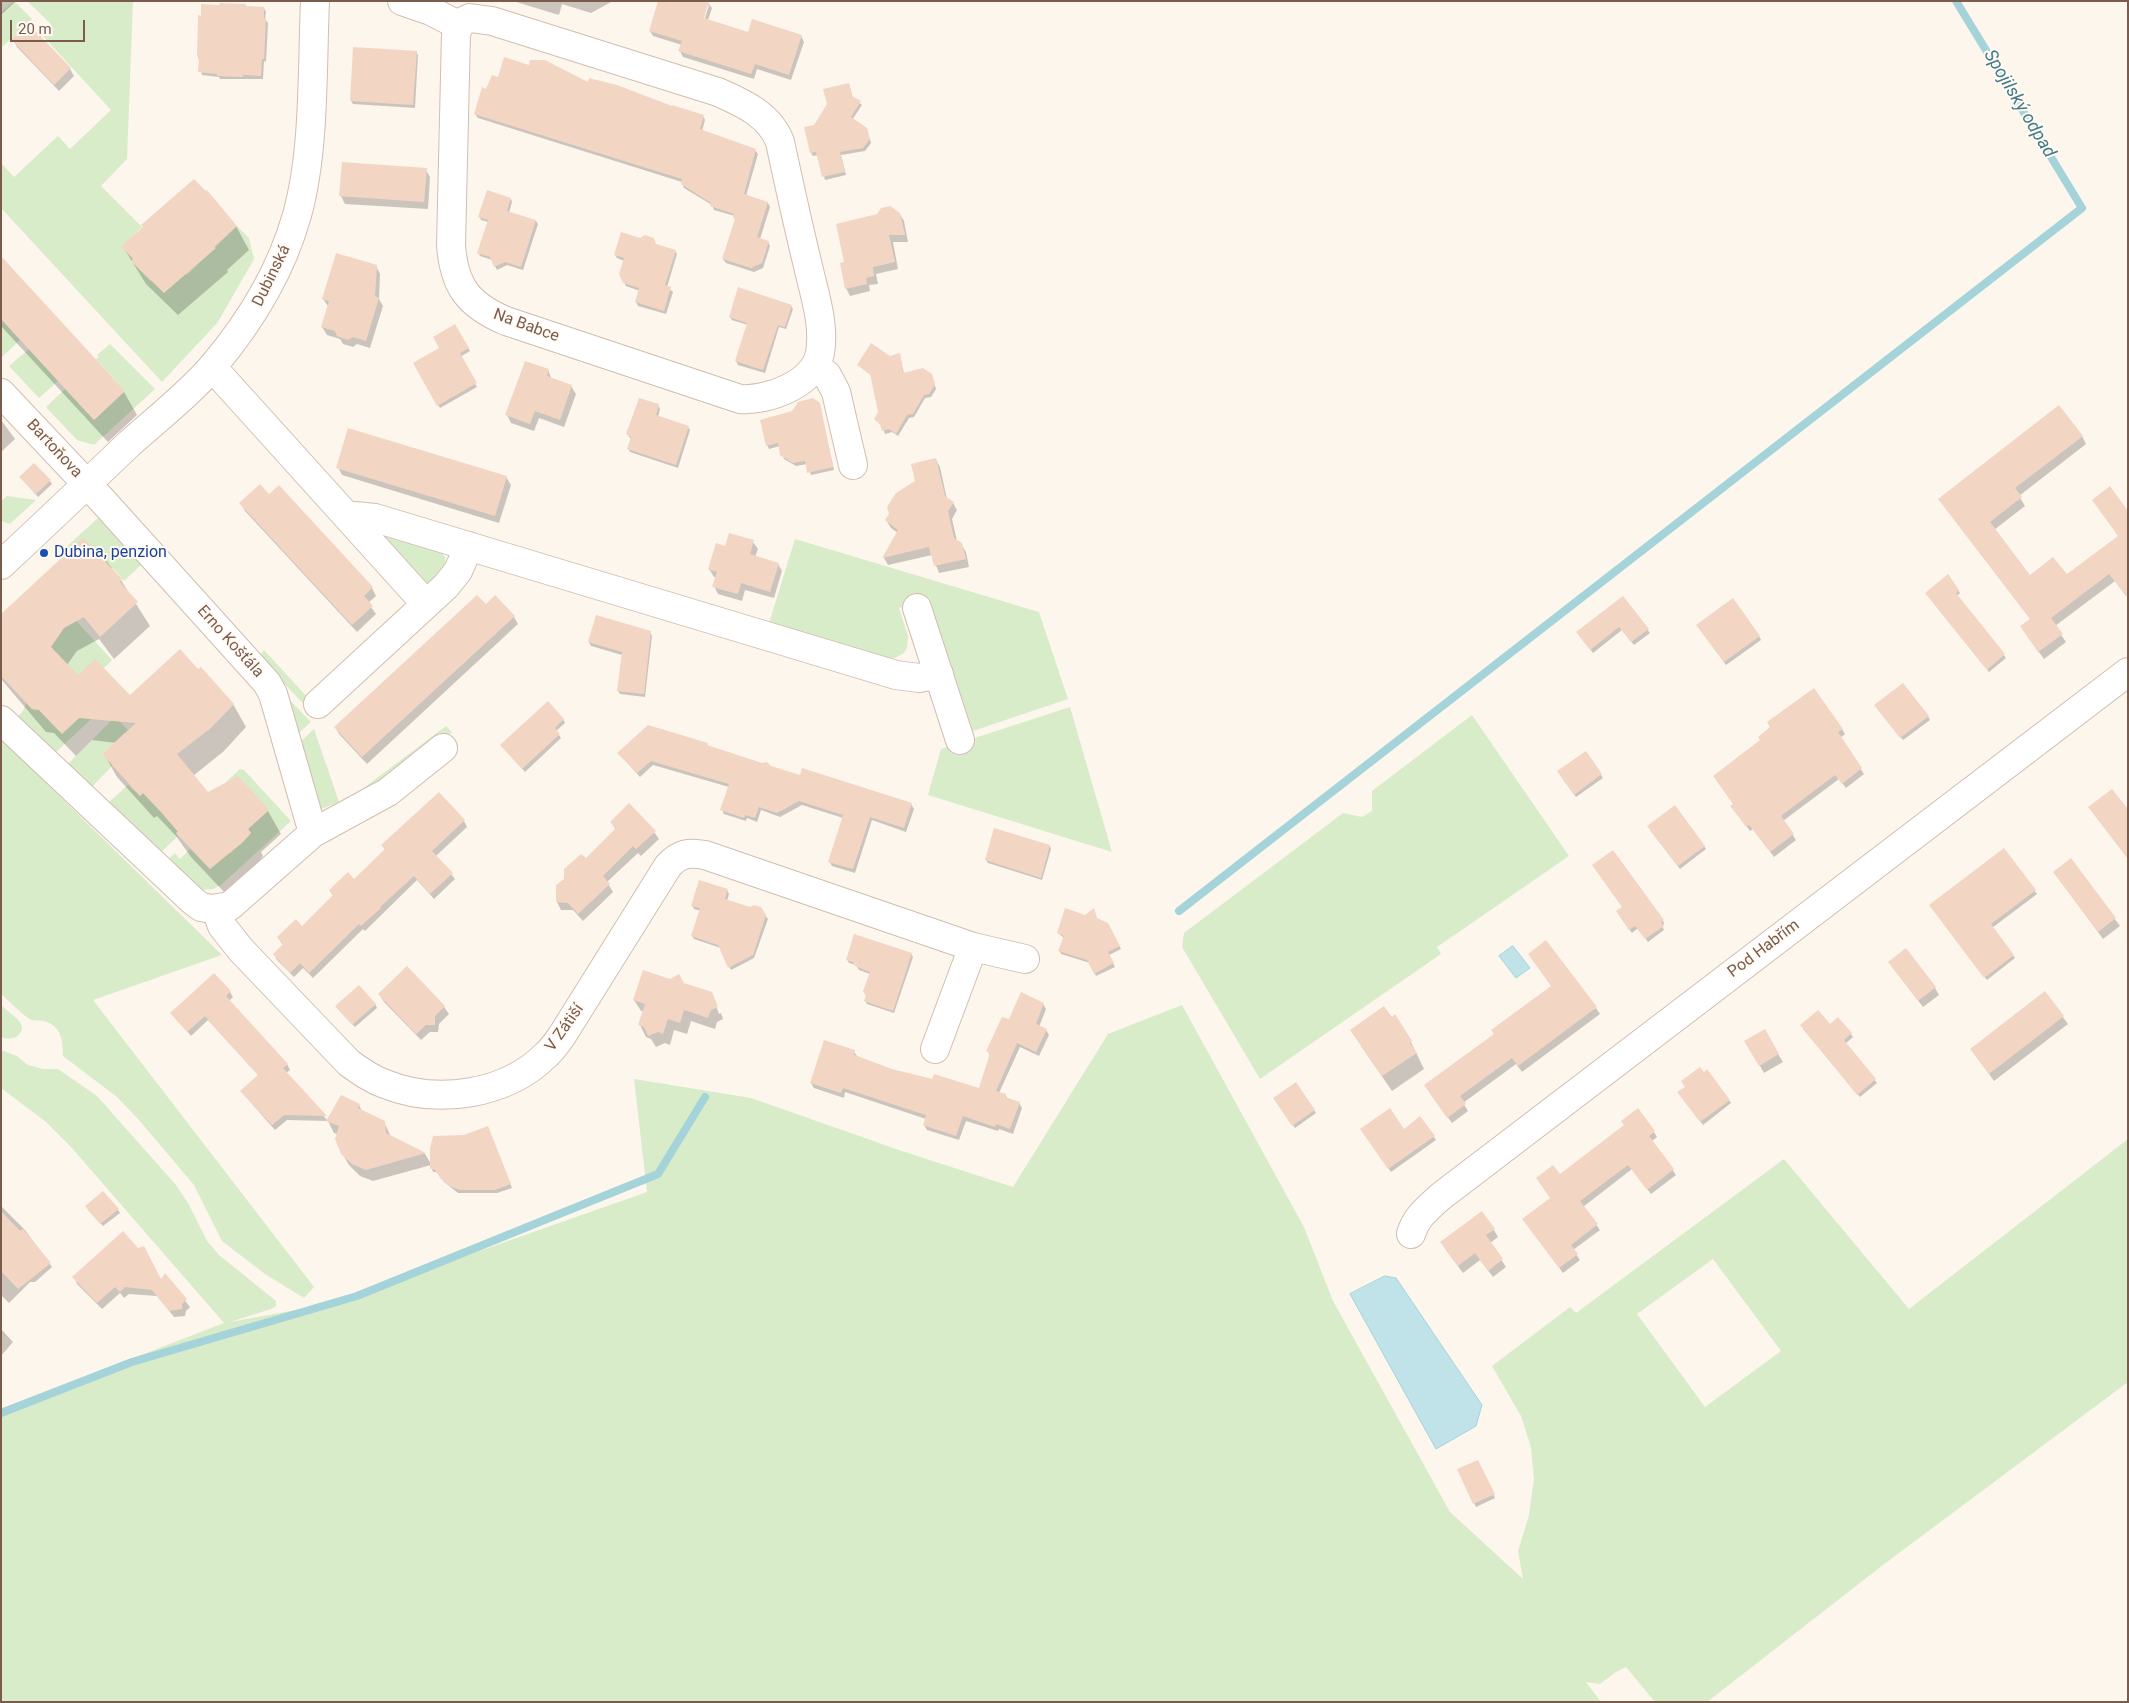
<!DOCTYPE html>
<html>
<head>
<meta charset="utf-8">
<style>
	body { margin:0 }
	#map { position:relative; width:2129px; height:1703px; overflow:hidden; background:#fdf6ec; font-family:Roboto,sans-serif }
	canvas { display:block }
	.frame { position:absolute; inset:0; border:2px solid #7a5c4d; pointer-events:none }
	.scale { position:absolute; left:10px; top:20px; width:75px; height:22px; box-sizing:border-box; border:2px solid #7a5c4d; border-top:0; padding-left:6px; font-size:15px; line-height:18px; white-space:nowrap; color:#7a5c4d; -webkit-text-stroke:4px #fffaf3; paint-order:stroke }
</style>
</head>
<body>
<div id="map">
<canvas width="2129" height="1703"></canvas>
<div class="frame"></div>
<div class="scale">20 m</div>
</div>
<script>
const g = document.querySelector('canvas').getContext('2d');
g.lineJoin = 'round';
function paint(path, color) { g.fillStyle = color; g.fill(path, 'evenodd'); }
function strokePath(path, color, width, dash) { g.strokeStyle = color; g.lineWidth = width; g.lineCap = dash ? 'butt' : 'round'; g.setLineDash(dash || []); g.stroke(path); }
function write(font, color, halo, rows, align = 'center') {
  g.font = font + ' Roboto,sans-serif'; g.lineWidth = 4; g.setLineDash([]); g.textBaseline = 'middle'; g.strokeStyle = halo; g.fillStyle = color; for (const [text, x, y, turn = 0] of rows) {
    g.save(); g.translate(x, y); g.rotate((+turn || 0) * Math.PI / 180); g.textAlign = isNaN(turn) ? turn : align; if (halo) g.strokeText(text, 0, 0); g.fillText(text, 0, 0); g.restore();
  }
}
paint(new Path2D(`
	M14 1 32 19 1 48V12Z
	M27 1H133L127 159 101 186 142 227 122 246 133 259 131 261 150 281 185 274 187 275 237 226 249 238 254 259 218 322 162 382 1 208V163L14 177 58 136 70 149 111 110 41 34 51 24Z
	M1 319 20 340 1 358Z
	M110 344 155 389 94 445 77 440 46 407 65 389 94 420 125 391 96 359 99 357 97 355Z
	M29 349 58 381 39 398 9 366Z
	M7 496 36 500 10 524 1 521V501Z
	M99 517 142 564 124 581 113 568 110 569 68 552 65 548Z
	M371 530 441 552 445 557 446 569 431 585H425Z
	M795 539 1039 612 1068 699 973 731 929 598 899 608 908 636 907 648 904 653 895 658 885 659 769 623Z
	M71 615 112 660 104 668 73 680 57 658 60 656 58 654 46 647Z
	M264 650 321 712 316 717 259 657Z
	M279 689 311 722 294 737Z
	M119 693 54 754 16 718 23 711 26 703 32 709 39 710 58 730H65L79 718Z
	M1070 707 1112 852 928 795 941 749Z
	M1472 715 1569 856 1437 947 1441 954 1260 1079 1182 947 1184 933 1343 813 1362 817 1372 811V791Z
	M115 717 128 730 102 754 115 763 90 789 66 766Z
	M446 726 452 732 375 789 349 799Z
	M314 729 339 802 316 811 297 745Z
	M1 739 222 955 93 1000 314 1287 304 1298 265 1274 222 1241 194 1185 139 1120 117 1097 63 1056C63 1039 61 1026 44 1021 40 1020 35 1021 32 1020 24 1017 8 1000 1 994Z
	M240 769 244 770 291 821 221 885 213 889 200 890 167 860 175 853 180 859 190 849 210 869 212 868 209 865 227 849 232 853 230 849 241 844 251 833 248 829 269 810 225 783Z
	M128 785 140 796 143 793 179 831 176 833 178 836 159 854 109 806V802Z
	M1 1005C7 1011 15 1016 20 1022 27 1032 14 1043 1 1037Z
	M1182 1005 1304 1227 1333 1301 1450 1512 1523 1579 1518 1551 1529 1515 1534 1479 1531 1447 1521 1416 1492 1366 1570 1307 1576 1313 1784 1159 1909 1309 2128 1139V1382L1883 1565 1707 1702H1655L1626 1667 1616 1672 1600 1684 1586 1682 1601 1702H1V1409L224 1323 71 1147 46 1122 1 1088V1050L17 1056 28 1065 43 1069H58L97 1096 176 1185 188 1203 207 1241 219 1255 276 1301V1306L271 1309 230 1322 329 1304 647 1192 634 1079 751 1098 899 1150 1013 1187 1108 1034ZM1713 1259 1781 1351 1705 1407 1637 1314Z`), '#d8ecc9');
const water = new Path2D(`
	M1513 946 1530 968 1516 978 1499 956Z
	M1385 1276 1396 1278 1482 1405 1476 1426 1436 1449 1350 1294Z`);
paint(water, '#bfe3e8');
strokePath(water, '#a5d3da', 1);
paint(new Path2D(`
	M1 1H16L1 15Z
	M513 1H613L591 13 562 4 559 15Z
	M708 3 712 8 708 20 748 33 801 36 804 42 791 80 757 69 754 79 683 57 680 51 682 45 653 36 650 31ZM707 5H709L703 24 701 23Z
	M247 7 264 8 266 12 265 19 268 23 266 62 264 61 263 79H220L219 77 202 75 198 56 202 17Z
	M13 39 70 69 74 76 59 91 17 47Z
	M416 52 418 55 415 108 353 104 351 101Z
	M589 84 703 116 705 120 702 131 755 150 758 154 746 196 768 203 770 207 760 239 768 242 770 246 763 268 754 272 726 263 723 259 735 220V216L714 210 712 205 684 188 682 182 478 118 475 114 487 90Z
	M849 84 853 98 862 105 852 120 868 133 871 143 865 151 841 155 846 175 825 180 818 155 813 156 811 153 815 126Z
	M343 163 426 170 430 177 428 209 345 204 341 196Z
	M511 199 512 202 509 213 536 221 538 224 523 270 507 265 497 270 492 260 480 256 478 252 488 222 481 220 479 216Z
	M899 213 904 221 908 242H893L898 269 876 274 878 284 869 285 870 291 850 296 846 288V263L878 215Z
	M236 226 249 250 227 270 228 272 178 315 146 284 123 247Z
	M656 245 675 251 677 254 667 287 673 292 666 314 638 306 636 302 640 291 626 286 620 274 624 261 617 258 615 255Z
	M1 258 124 392 137 415 108 442 1 326Z
	M376 266 380 274 379 299 383 306 370 348 357 344 353 347 343 344 340 339 327 335 322 327 328 306 323 299Z
	M791 306 793 309 786 329 779 327 765 373 738 365 736 361 748 325 732 320 730 317Z
	M455 326 470 351 460 357 477 387 440 408 414 364 441 349Z
	M900 355 904 374 932 375 936 389 931 397 925 398 914 417 909 418 898 436 892 432 885 434 882 426 875 419 880 412 872 376 858 365Z
	M548 370 552 380 571 386 576 394 564 427 539 418 534 431 511 423 507 415Z
	M819 404 834 470 811 475 807 464 796 466 784 459 780 446 769 449 767 445 793 412Z
	M658 405 660 409 658 417 688 427 690 430 678 468 630 452 628 449 631 439 627 434Z
	M1 420 15 439 1 452Z
	M2082 436 2086 444 2019 496 2025 506 1994 530 2029 577 2067 576 2119 537 2128 595 2126 596 2115 581 2055 626 2066 642 2044 659 2021 627 2031 620 1940 499Z
	M936 460 940 467 947 499 953 503 957 510 952 519 957 541 961 544 966 552 969 567 939 573 932 555 888 565 884 558 898 533 891 528 886 520Z
	M338 467 506 477 511 485 499 523 342 475Z
	M23 480 50 481 52 484 38 497Z
	M279 487 372 588 376 596 368 603 376 614 357 632 245 511 241 503 269 495Z
	M753 542 758 549 755 557 778 564 782 571 774 598 745 590 742 601 718 594 714 586 717 578 714 577 709 569 726 547Z
	M105 559 121 580 150 626 114 659 99 639 77 651 67 665 78 677 130 697 233 704 246 727 224 751 193 776 207 794 268 811 281 834 261 852 263 856 255 866 224 892 191 857 176 836 157 816 154 818 117 777 104 754 116 743 92 740 76 756 54 733 46 732 1 679V616Z
	M1958 590 1960 593 1957 596 2006 658 1989 672 1928 596Z
	M1623 598 1650 633 1634 645 1622 630 1593 653 1580 635Z
	M486 606 514 617 518 624 367 764 339 734 335 727Z
	M1699 628 1759 636 1761 640 1726 665Z
	M650 632 652 636 645 697 620 694 618 691 622 655 591 646 589 642Z
	M1878 709 1928 716 1930 720 1903 740Z
	M563 719 565 723 556 731 561 738 525 772 502 746Z
	M1842 729 1845 734 1840 738 1864 774 1846 788 1839 779 1783 821 1796 840 1774 857 1753 829 1750 831 1732 806Z
	M707 744 708 746 801 776 911 804 914 809 906 832 872 820 855 873 832 866 829 861 843 818 802 805 780 817 761 810 757 822 747 818 746 821 724 814 722 810 729 787 653 765 640 777 622 757Z
	M1560 775H1601L1603 778 1576 797Z
	M464 821 467 827 436 856 455 879 434 899 417 880 365 931 363 929 313 978 303 968 294 977 277 960 274 954 283 945 278 938 302 927 334 897 330 891 354 880 385 850 383 845Z
	M611 822 654 832 659 839 641 856 638 853 607 882 613 892 583 921 573 910H561L557 902 586 859 616 830Z
	M1650 830 1704 846 1706 849 1680 869Z
	M1050 846 1051 849 1042 880 988 863 986 860Z
	M2004 850 2037 894 1992 928 2015 958 1987 980 1933 908Z
	M2071 860 2120 926 2103 939 2054 872Z
	M727 890 729 894 727 901 750 908H760L768 919 754 958 731 970 721 948 694 939 692 936 701 911 694 909 692 905Z
	M1619 915 1663 920 1664 924 1662 926 1664 930 1648 942 1638 928 1632 933Z
	M1085 916 1108 924 1121 949 1109 955 1115 967 1096 976 1090 963 1061 954 1060 951 1064 938 1058 933Z
	M911 954 913 957 894 1013 867 1004 865 1001 870 974 859 970 856 965 849 963 847 959Z
	M1889 962 1935 988 1939 995 1923 1007Z
	M407 968 444 1007 449 1014 439 1024 438 1032H430L421 1040 384 1002 379 994Z
	M214 975 230 992 233 997 229 1001 287 1064 290 1070 286 1073 328 1121 359 1105 362 1111 384 1122 391 1137 425 1154 431 1164 464 1136 489 1131 512 1188 497 1193H458L444 1182 438 1172H433L431 1165 373 1181 360 1176 349 1165 342 1153 338 1134 334 1133 328 1121 287 1120 275 1130 245 1096 259 1076 208 1020 191 1036 172 1013Z
	M683 984 711 993 716 1003H715L719 1014 721 1013 723 1019 717 1022 715 1029 691 1021 687 1034 674 1030 670 1045 665 1043 656 1047 651 1039 646 1037 640 1025 644 1012 641 1011 634 1000Z
	M2045 993 2068 1024 1994 1081 1971 1049Z
	M375 1004 377 1008 355 1027 339 1010Z
	M1043 1004 1046 1009 1039 1027 1046 1030 1049 1035 1039 1056 1020 1047 999 1093 1005 1095 1008 1099 1019 1103 1022 1108 1013 1134 999 1129 998 1131 966 1121 959 1140 927 1130 924 1125 926 1119 845 1092 844 1098 814 1088 811 1083 854 1052 857 1056 891 1070 980 1090 990 1056 988 1051 1009 1021Z
	M1596 1008 1600 1014 1522 1072 1516 1064 1463 1103 1468 1111 1452 1123 1429 1092Z
	M1830 1025 1851 1034 1853 1037 1845 1044 1877 1083 1860 1097 1803 1029Z
	M1764 1031 1783 1062 1764 1073 1746 1041Z
	M1411 1042 1424 1069 1392 1091 1361 1046Z
	M1296 1083 1316 1113 1295 1128 1276 1101Z
	M1681 1096 1729 1100 1731 1103 1703 1125Z
	M1363 1132 1434 1137 1436 1140 1391 1172Z
	M1654 1132 1657 1137 1652 1141 1676 1175 1651 1194 1632 1169 1583 1207 1600 1230 1573 1250 1580 1260 1563 1273 1527 1224 1552 1198 1560 1176Z
	M1 1206 25 1230 52 1267 35 1282H30L9 1303 1 1295Z
	M88 1210H118L120 1213 103 1226Z
	M1494 1230 1498 1237 1490 1243 1506 1267 1493 1277 1480 1260 1463 1273 1446 1250Z
	M165 1275 190 1307 186 1311 185 1316 174 1317 157 1296 129 1294 124 1298 120 1293 102 1309 77 1284 74 1277 161 1281Z
	M1 1329 13 1342 1 1356Z
	M1479 1464 1495 1498 1476 1507 1458 1470Z`), '#0003');
strokePath(new Path2D(`
	M1179 911 2082 208 1956 1
	M1 1413 132 1362 357 1296 658 1174 705 1097`), '#a5d3da', 8);
paint(new Path2D(`
	M658 1H709L704 18 748 32 752 19 802 35 789 75 755 64 751 74 678 51 682 41 649 31Z
	M220 3 246 4V6L264 7V18H266L264 59H262L261 76 243 75V77L217 76V74L198 72 199 56H197L198 15 201 16V4L219 5Z
	M28 23 71 68 54 85 11 39Z
	M353 47 417 51 413 105 350 101Z
	M504 57 529 65 530 60H545L588 82 589 78 617 85 672 106V105L704 115 700 129 756 149 744 194 768 202 757 237 769 241 762 263 751 268 722 259 735 219 733 218 734 214 710 206 711 203 681 184 682 179 474 114 482 87 486 89 492 75 498 77Z
	M849 83 852 96 861 101 851 117 867 128 870 139 863 148 840 152 845 172 822 177 816 152 810 153 804 127 814 125 827 104 823 89Z
	M342 162 427 168 424 202 339 196Z
	M194 179 206 191 207 190 237 226 214 247 216 248 164 293 131 261 133 259 121 246 143 227 141 225Z
	M487 190 511 198 507 211 536 220 521 267 505 262 494 267 490 257 477 253 488 220 478 217Z
	M890 206 900 213 905 235H889L895 262 873 267 874 276 866 278 867 284 845 289 840 263 844 262 836 224 877 214 881 208Z
	M621 232 640 238 645 235 654 238 656 244 676 250 665 285 671 287 664 311 635 302 639 288 623 283 619 274 624 258 614 255Z
	M336 253 377 265 375 296 379 298 366 341 353 337 348 340 337 336 335 331 321 327 329 301 322 299Z
	M1 256 125 391 94 420 1 319Z
	M738 287 792 305 785 327 778 325 763 370 735 361 747 323 729 317Z
	M455 324 469 348 460 353 477 383 437 406 413 363 439 348 433 337Z
	M871 343 890 356 900 353 903 373 923 368 932 374 935 385 929 394 924 395 913 414 907 415 896 434 889 429 882 431 880 424 874 419 878 412 870 374 857 365Z
	M525 361 549 369 547 376 572 385 560 420 535 411 530 424 505 415Z
	M639 398 659 404 656 415 689 426 676 465 627 449 631 437 626 434Z
	M813 398 820 403 833 467 807 473 805 461 793 463 780 455 778 443 766 446 760 420 792 411 798 402Z
	M2059 405 2083 436 2015 488 2022 497 1990 522 2030 575 2053 557 2067 574 2118 536 2092 500 2110 486 2128 511V598L2109 574 2051 618 2063 634 2038 652 2020 626 2030 619 1938 499Z
	M348 428 507 476 495 516 336 468Z
	M936 458 945 496 954 502 948 511 954 538 962 543 966 559 934 566 929 547 882 558 898 530 885 520 889 514 887 507 896 493 915 481 911 464Z
	M34 463 51 480 36 494 19 477Z
	M260 484 269 494 279 485 373 587 364 596 373 606 352 625 239 503Z
	M729 533 754 540 750 554 779 563 770 592 741 583 738 594 712 587 717 572 708 569 716 543 725 546Z
	M83 538 106 558 104 560 122 579 120 582 138 602 100 637 84 617 64 628 51 647 78 675 95 659 130 695 180 649 198 669 201 667 234 704 211 728 177 754 208 792 238 776 269 810 248 829 251 833 242 843 210 869 176 833 178 832 161 812 143 793 140 796 102 754 136 723 79 718 62 734 39 710 32 709 1 676V614Z
	M1948 574 1959 590 1956 593 2005 654 1987 670 1925 593Z
	M477 595 486 604 495 595 515 616 362 757 334 727Z
	M1623 596 1649 629 1631 642 1619 627 1590 650 1576 632Z
	M1733 598 1760 636 1724 662 1696 625Z
	M596 615 651 631 644 694 617 691 622 652 588 642Z
	M1903 683 1929 716 1900 738 1874 705Z
	M1814 688 1843 729 1838 732 1862 768 1842 784 1835 775 1781 816 1794 834 1770 852 1749 825 1746 827 1738 816 1730 806 1733 804 1713 776 1760 740 1758 737 1770 727 1767 722Z
	M548 701 564 719 555 728 560 734 522 769 500 745Z
	M648 725 708 743 707 745 762 763 767 762 771 766 800 775 802 768 912 803 904 828 870 817 853 869 828 862 843 815 799 801 777 813 759 807 755 818 745 815 744 818 720 810 729 784 651 761 637 773 617 753Z
	M1586 751 1602 774 1574 795 1557 771Z
	M2112 789 2128 809V859L2088 807Z
	M439 792 465 820 432 851 453 873 430 894 414 876 380 907 381 908 361 926 359 924 309 973 300 963 290 973 273 954 283 944 277 937 296 919 302 926 333 895 329 890 348 872 354 879 385 849 381 845Z
	M629 803 656 831 636 849 633 846 603 876 610 884 578 914 568 903 556 902V885L564 879V869L581 854 586 858 616 828 610 822Z
	M1675 805 1705 846 1678 866 1647 826Z
	M994 828 1050 845 1041 878 985 860Z
	M2004 848 2036 890 1991 924 2014 955 1984 978 1929 905Z
	M1613 850 1664 920 1661 922 1664 926 1645 939 1635 926 1629 930 1616 911 1622 907 1592 865Z
	M2071 858 2116 918 2098 932 2053 872Z
	M699 880 728 889 725 899 750 907 754 905 761 907 766 915 753 955 728 968 718 945 691 936 700 908 691 906Z
	M1065 908 1085 915 1094 908 1097 918 1108 923 1120 946 1108 952 1114 963 1094 974 1087 960 1058 951 1064 936 1057 933Z
	M854 934 912 953 893 1011 864 1001 866 996 863 991 870 972 855 966 853 962 846 960Z
	M1546 940 1597 1007 1518 1066 1512 1058 1460 1096 1466 1104 1447 1118 1424 1085 1494 1034 1491 1030 1551 986 1528 954Z
	M1906 948 1936 987 1918 1001 1888 962Z
	M407 966 445 1006 435 1016V1025H426L416 1034 378 994Z
	M643 970 670 979 679 974 684 983 712 992 718 1007 711 1010 708 1018 684 1010 680 1023 668 1019 663 1034 658 1032 648 1036 644 1027 638 1025 645 1004 633 1000Z
	M214 973 231 991 226 996 288 1064 283 1068 327 1116 284 1115 272 1125 240 1091 258 1075 205 1016 187 1032 170 1013Z
	M359 985 376 1004 352 1025 335 1006Z
	M2045 991 2064 1016 1989 1074 1970 1049Z
	M1021 992 1044 1003 1036 1024 1047 1029 1036 1052 1017 1043 996 1091 1006 1094 1005 1097 1020 1102 1010 1129 996 1124 995 1127 963 1116 956 1136 923 1125 926 1115 843 1088 841 1093 810 1083 824 1040 855 1050 854 1055 892 1069 932 1079 934 1074 979 1088 990 1053 986 1051 1002 1017 1009 1019Z
	M1384 1006 1392 1017 1395 1014 1412 1041 1410 1043 1417 1053 1382 1076 1350 1030Z
	M1818 1010 1830 1024 1838 1017 1852 1033 1844 1040 1876 1079 1857 1095 1800 1025Z
	M1765 1029 1779 1054 1759 1066 1744 1041Z
	M1700 1067 1704 1072 1707 1069 1730 1100 1700 1122 1677 1092 1685 1087 1681 1081Z
	M1296 1082 1315 1110 1292 1126 1273 1098Z
	M341 1095 360 1104 358 1108 385 1121 386 1133 426 1153 366 1170 352 1164 341 1154 335 1139 339 1126 326 1121Z
	M1390 1108 1404 1129 1420 1116 1435 1136 1388 1169 1360 1129Z
	M1638 1108 1655 1131 1649 1136 1674 1169 1647 1190 1628 1165 1580 1201 1598 1224 1571 1245 1578 1254 1559 1268 1522 1219 1550 1198 1536 1178 1553 1165 1560 1174 1624 1125 1621 1121Z
	M488 1126 511 1184 495 1190H460L449 1186 441 1179 434 1169H430V1148L433 1136 464 1135Z
	M103 1191 119 1209 100 1224 85 1206Z
	M1 1211 20 1231 23 1229 51 1263 18 1289 1 1271Z
	M1482 1211 1495 1229 1486 1235 1503 1259 1488 1271 1475 1253 1458 1266 1440 1242Z
	M123 1231 138 1248 144 1246 161 1279 165 1273 187 1299 182 1304V1309L169 1311 152 1290 125 1287 120 1292 115 1287 97 1303 72 1277Z
	M1478 1460 1495 1494 1473 1504 1457 1469Z`), '#f3d5c3');
const minor = new Path2D(`
	M402 1 431 11 458 25
	M470 18 492 21 718 92C743 103 770 115 780 142 789 184 798 225 808 266 814 293 825 324 820 353 814 384 768 401 740 399L506 321C468 305 454 286 451 245L456 33 461 22Z
	M815 366 827 375 836 392 853 465
	M212 367 426 604
	M1 393 102 500 267 683 273 694 313 833
	M349 519 355 516 375 518 896 675 919 678 939 674
	M1 565C44 525 87 484 130 443 157 419 190 393 213 366 251 321 281 272 297 215 315 151 312 69 315 1
	M917 608 960 740
	M318 704 446 586 458 571 469 546
	M1 720 193 901 201 907 212 909 230 906 313 833 388 792 443 748
	M216 909 222 926 241 950 349 1063C360 1071 371 1079 385 1084 437 1105 506 1095 546 1055 553 1049 558 1041 563 1034L668 866C680 853 689 852 705 855L973 947 1025 959
	M935 1049 973 947
	M1411 1234C1416 1217 1427 1209 1440 1197L2128 672`);
strokePath(minor, '#d1beb0', 30);
strokePath(minor, '#fff', 28);
for (const [x, y, r, color] of [
	[44,553,5,"#1a4fb4"]
]) { const dot = new Path2D(); dot.arc(x, y, r, 0, 2 * Math.PI); g.fillStyle = color; g.fill(dot); strokePath(dot, '#fffaf3', 2); }
write('16px', '#7a5c4d', '#fffaf3', [
	["Dubinská",272,276,-64],
	["Na Babce",526,326,20],
	["Bartoňova",54,449,47],
	["Erno Košťála",230,642,48],
	["Pod Habřím",1764,949,-37],
	["V Zátiší",565,1028,-55]
]);
write('16px', '#164399', '#fffaf3', [
	["Dubina, penzion",54,553]
], 'left');
write('italic 18px', '#437c86', '#fffaf3', [
	["Spojilský odpad",2019,104,59]
]);
</script>
</body>
</html>
